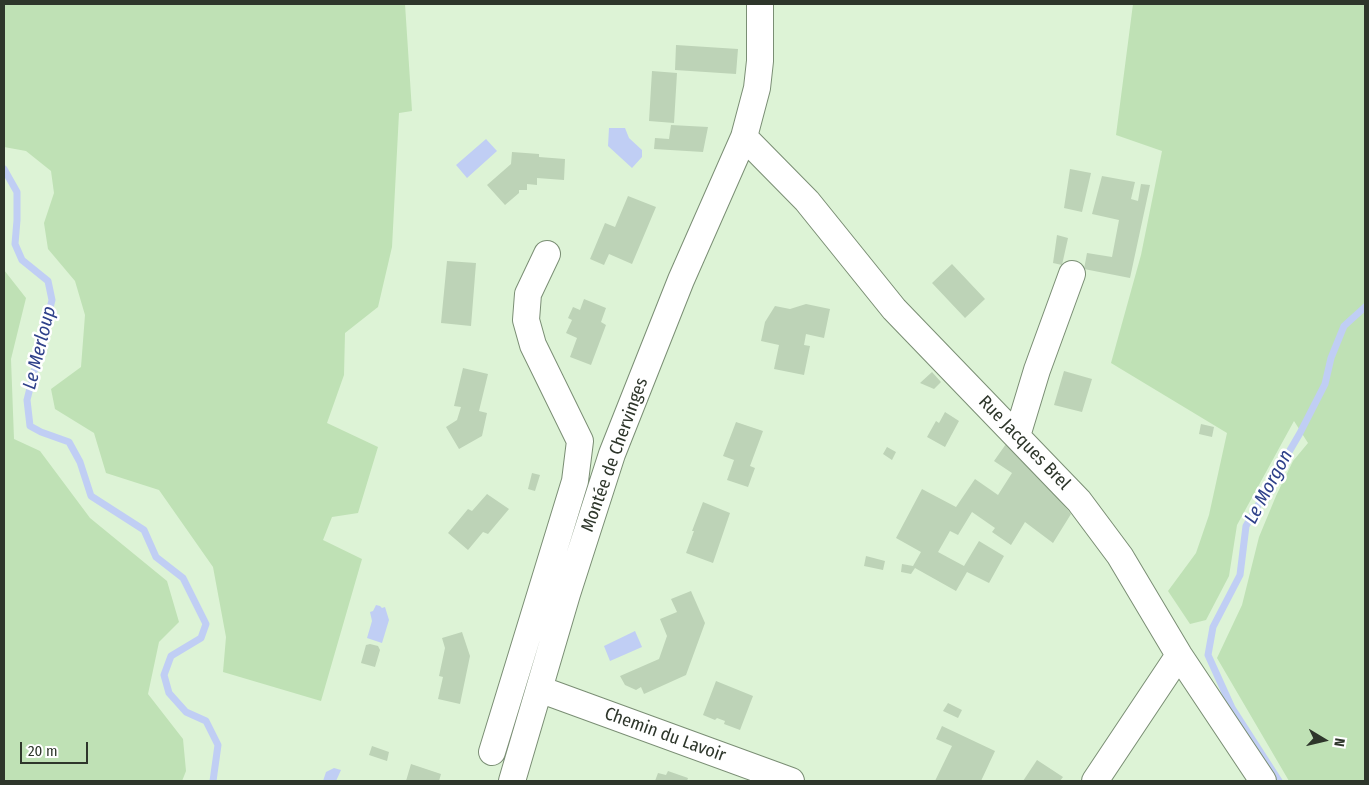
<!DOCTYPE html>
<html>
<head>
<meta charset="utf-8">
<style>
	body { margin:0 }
	#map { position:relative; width:1369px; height:785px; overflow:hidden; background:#ddf3d6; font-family:"Fira Sans Condensed",sans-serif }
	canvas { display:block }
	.frame { position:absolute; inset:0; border:5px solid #2e362b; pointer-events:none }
	.north { position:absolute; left:1299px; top:715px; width:50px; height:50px; -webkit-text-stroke:4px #fff; paint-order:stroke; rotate:99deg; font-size:14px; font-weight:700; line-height:20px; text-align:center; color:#2e362b }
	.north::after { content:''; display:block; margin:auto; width:18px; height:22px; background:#2e362b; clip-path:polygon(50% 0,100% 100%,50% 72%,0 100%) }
	.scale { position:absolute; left:20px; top:742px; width:68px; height:22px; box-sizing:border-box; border:2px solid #2e362b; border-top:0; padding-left:6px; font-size:15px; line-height:18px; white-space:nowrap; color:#2e362b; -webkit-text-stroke:4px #fff; paint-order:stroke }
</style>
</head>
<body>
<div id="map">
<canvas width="1369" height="785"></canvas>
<div class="frame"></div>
<div class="north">N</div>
<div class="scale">20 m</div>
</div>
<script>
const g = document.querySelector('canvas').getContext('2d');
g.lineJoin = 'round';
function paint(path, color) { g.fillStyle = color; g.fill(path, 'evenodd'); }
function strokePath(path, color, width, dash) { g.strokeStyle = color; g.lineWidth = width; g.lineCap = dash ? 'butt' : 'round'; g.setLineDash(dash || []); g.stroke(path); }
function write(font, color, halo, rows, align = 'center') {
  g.font = font + ' "Fira Sans Condensed",sans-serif'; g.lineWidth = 5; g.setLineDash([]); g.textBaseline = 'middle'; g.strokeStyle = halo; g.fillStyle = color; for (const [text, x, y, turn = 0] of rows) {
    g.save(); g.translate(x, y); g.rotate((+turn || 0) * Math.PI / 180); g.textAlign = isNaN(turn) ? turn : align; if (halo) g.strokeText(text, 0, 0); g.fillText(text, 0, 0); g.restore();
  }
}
paint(new Path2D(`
	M4 4H405L412 111 399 113 392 247 378 307 345 333 344 375 327 423 378 447 358 513 332 517 323 540 362 559 321 701 223 672 226 637 213 567 159 490 106 473 94 433 55 409 51 389 81 367 85 315 75 281 48 249 44 223 54 193 51 171 26 151 4 147Z
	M1133 4H1365V781H1289L1217 658 1242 605 1259 537 1276 496 1293 461 1308 443 1294 421 1237 525 1229 576 1206 620 1190 624 1168 591 1196 553 1209 515 1227 433 1111 363 1141 255 1162 151 1116 135Z
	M4 270 26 298 11 359 14 439 40 451 90 518 167 581 179 622 159 642 148 694 183 739 186 771 182 781H4Z`), '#bfe1b5');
paint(new Path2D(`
	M609 128H625L629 138 642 150V157L632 168 608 146Z
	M486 139 497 151 467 178 456 165Z
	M376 605 380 606 382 608 385 607 389 620 382 643 367 638 372 621 370 612 373 611Z
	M635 631 642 647 610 661 604 646Z
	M334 768 341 770 336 781H323L326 772Z`), '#c0cef4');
strokePath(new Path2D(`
	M4 169 17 192V220L15 244 22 260 48 281 52 300 27 400 30 426 41 432 69 442 80 462 91 496 144 530 156 557 183 578 206 624 201 638 171 656 164 675 169 693 186 712 206 721 218 745 213 781
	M1279 781 1232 708 1208 655 1213 627 1240 575 1246 526 1300 433 1325 384 1331 358 1344 326 1365 307`), '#c0cef4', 7);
paint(new Path2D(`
	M676 45 738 49 736 74 675 70Z
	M652 71 677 73 674 123 649 121Z
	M671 125 708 127 703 152 654 149 655 138 669 139Z
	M512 152 539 154V157L565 159 564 180 537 178V185L527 184V190H519V193L505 205 487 185 511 164Z
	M1070 169 1091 173 1082 212 1064 208Z
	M1102 176 1135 182 1131 199 1138 201 1141 184 1150 185 1130 278 1084 269 1087 253 1112 257 1119 220 1092 214Z
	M628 196 656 207 632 264 609 254 604 265 590 259 605 223 615 227Z
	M1057 235 1068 238 1062 265 1053 263Z
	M447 261 476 263 471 326 441 323Z
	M952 264 985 299 965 318 932 283Z
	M584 299 606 308 601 322 606 325 591 365 570 357 577 338 566 333 572 320 568 318 573 307 580 310Z
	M806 304 830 309 824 338 806 334 804 345 810 346 804 375 774 369 779 345 761 341 765 322 775 306 790 309Z
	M463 368 488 374 479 411 487 413 482 436 459 449 446 427 457 420 461 407 454 406Z
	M1064 371 1092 379 1082 412 1054 405Z
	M932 372 941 382 934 389 920 383Z
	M945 412 959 421 945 447 927 437 936 421 939 423Z
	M736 422 763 431 750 466 755 468 748 487 727 480 734 460 723 456Z
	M1201 424 1214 427 1212 437 1199 434Z
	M1006 444 1046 483 1071 514 1053 543 1025 522 1011 545 992 532 995 528 972 512 958 535 950 531 938 552 964 566 979 541 1004 556 989 583 967 572 956 591 915 568 911 574 901 572 902 564 913 566 921 552 896 538 922 489 956 507 975 479 998 495 1012 473 994 461Z
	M887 447 896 452 892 460 883 454Z
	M532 473 540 475 535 491 528 489Z
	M487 494 509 509 488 534 483 532 468 550 448 533 468 509 472 511Z
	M703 502 730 513 713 563 686 553 694 531H692Z
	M866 556 885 561 883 570 864 566Z
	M691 591 705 623 686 675 644 694 641 687 636 690 625 685 620 676 659 659 667 636 660 619 677 612 671 599Z
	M462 632 470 656 460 704 438 699 443 677 439 676 445 648 442 638Z
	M370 644 378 646 380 650 375 667 361 663 366 645Z
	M716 681 753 696 740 730 724 724 725 721 717 718 715 720 703 715Z
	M948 703 962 710 958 718 943 711Z
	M942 726 995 751 981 781H935L952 746 936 739Z
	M372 746 389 752 387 761 369 755Z
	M1037 760 1063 777 1060 781H1023Z
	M411 764 441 774 439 781H406Z
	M668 771 688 778 687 781H655L658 773 666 775Z`), '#bdd3b7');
const minor = new Path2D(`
	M744 137 807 201 894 309 1079 501 1120 556 1179 655 1263 781
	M1017 436 1037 370 1072 274
	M539 689 791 781
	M492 752 575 481 580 441 533 345 526 320 528 294 547 254
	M512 781 567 594 612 454 681 280 744 137 757 88 760 61V4
	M1095 781 1179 655`);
strokePath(minor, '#7a8e74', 28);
strokePath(minor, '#fff', 26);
write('18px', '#2e362b', '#fff', [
	["Rue Jacques Brel",1024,443,46],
	["Montée de Chervinges",615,455,-70],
	["Chemin du Lavoir",665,735,20]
]);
write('italic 19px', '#2f418a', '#fff', [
	["Le Merloup",40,348,-76],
	["Le Morgon",1269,487,-62]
]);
</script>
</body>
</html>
